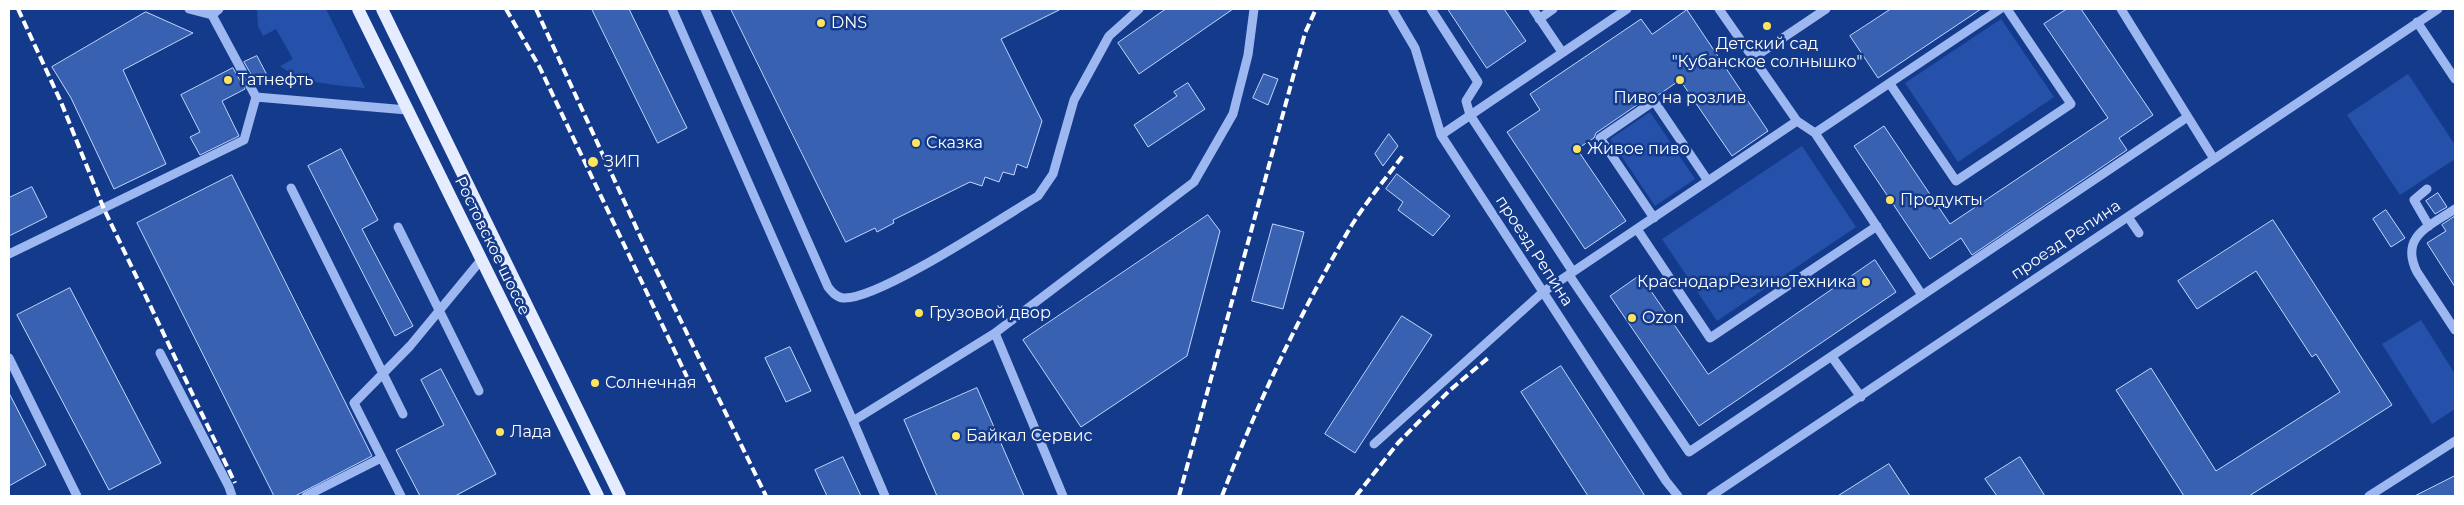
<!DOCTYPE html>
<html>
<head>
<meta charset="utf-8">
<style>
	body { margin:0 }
	#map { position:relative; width:2464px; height:505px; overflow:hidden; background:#143a8b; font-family:Montserrat,sans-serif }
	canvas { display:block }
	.frame { position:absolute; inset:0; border:10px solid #fff; pointer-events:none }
</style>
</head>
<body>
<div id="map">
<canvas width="2464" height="505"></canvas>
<div class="frame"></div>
</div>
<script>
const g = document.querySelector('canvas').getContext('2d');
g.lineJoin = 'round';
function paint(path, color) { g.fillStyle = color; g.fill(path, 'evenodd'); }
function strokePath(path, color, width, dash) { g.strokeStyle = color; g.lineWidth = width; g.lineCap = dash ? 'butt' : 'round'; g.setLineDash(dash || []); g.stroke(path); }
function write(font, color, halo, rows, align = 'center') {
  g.font = font + ' Montserrat,sans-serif'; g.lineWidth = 5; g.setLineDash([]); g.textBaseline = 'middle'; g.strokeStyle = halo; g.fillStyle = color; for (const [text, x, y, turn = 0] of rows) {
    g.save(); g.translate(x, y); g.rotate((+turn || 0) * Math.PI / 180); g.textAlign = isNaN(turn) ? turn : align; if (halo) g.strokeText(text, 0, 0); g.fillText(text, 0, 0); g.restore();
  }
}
paint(new Path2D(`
	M257 9H326L365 88C336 85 303 84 280 66L293 59 276 29 263 36 258 26Z
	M2001 19 2054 97 1958 162 1905 83Z
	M2408 74 2455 145V159L2400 195 2347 115Z
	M1650 112 1695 179 1655 206 1610 139Z
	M1802 146 1856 227 1717 321 1662 239Z
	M2421 320 2455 374V409L2432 424 2382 344Z`), '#2651aa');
const building = new Path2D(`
	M592 9H629L687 128 658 143Z
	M731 9H1061L1001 39 1042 121 1027 168 1017 164 1014 175 1003 172 999 182 985 177 982 186 970 182 893 220 894 223 877 232 875 228 846 242Z
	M1166 9H1233L1139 74 1118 43Z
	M1448 9H1504L1526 41 1487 68Z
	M1891 9H1981L1878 78 1850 36Z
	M2067 9H2081L2153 115 2119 138 2127 150 1972 255 1961 238 1930 259 1854 146 1884 126 1950 224 2108 118 2044 24Z
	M1687 10 1768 131 1732 156 1680 80 1657 96H1650L1596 133 1594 138 1577 149 1626 221 1585 249 1507 132 1540 110 1530 94 1641 19 1652 34Z
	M146 12 193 33 123 70 166 164 114 189 71 98 52 67Z
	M257 56 268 77 256 83 244 62Z
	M233 68 245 89 222 101 239 136 200 155 190 137 200 132 181 95Z
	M1264 74 1278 79 1268 105 1253 98Z
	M1188 83 1205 109 1148 147 1134 125 1177 96 1174 92Z
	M1389 134 1398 146 1383 166 1375 154Z
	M341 149 378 220 362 229 413 326 395 336 308 166Z
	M1397 174 1450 216 1433 236 1398 210 1403 202 1386 189Z
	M232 175 372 456 295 496H274L137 223Z
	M32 187 47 217 9 236V198Z
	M2438 193 2447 207 2435 214 2426 201Z
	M2386 210 2405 238 2391 247 2373 219Z
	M1208 215 1220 231 1187 356 1081 427 1023 340Z
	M2454 217 2455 219V287L2427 243 2446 231 2442 225Z
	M2273 220 2392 405 2249 496H2184L2116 390 2151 368 2216 471 2340 392 2316 354 2312 357 2256 271 2197 309 2178 281Z
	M1273 224 1304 232 1283 309 1252 301Z
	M1875 260 1896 292 1699 426 1610 296 1640 275 1708 374Z
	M70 288 161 463 109 490 17 315Z
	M1402 316 1432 335 1355 453 1325 434Z
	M790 347 811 391 786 402 765 358Z
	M1561 366 1645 496H1588L1521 392Z
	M441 369 496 474 455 496H420L396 450 444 425 421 380Z
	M977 388 1024 496H937L904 420Z
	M9 393 46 465 9 486Z
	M843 457 861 496H827L815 470Z
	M2020 457 2045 496H1997L1985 479Z
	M1889 464 1910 496H1838Z
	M2455 476V496H2415Z`);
paint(building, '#3861b2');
strokePath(building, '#c3d6fb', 1);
strokePath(new Path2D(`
	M189 9 212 15
	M219 9 212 15 256 97 407 110
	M672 9 853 421 995 333 1194 182 1233 114 1248 55 1254 9
	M705 9 828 287C832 292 836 297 843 298 877 301 1003 217 1038 196L1053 174 1074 100 1109 36 1139 9
	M1392 9 1415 48 1441 135 1666 481 1678 496
	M1431 9 1478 82 1466 101 1470 115 1573 272
	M1533 9 1562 52
	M1719 9 1797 121 1815 133 1922 295
	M2121 9 2214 159
	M1539 19 1553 9
	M2417 22 2455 79
	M1753 58 1826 9
	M1890 84 1956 181 2071 104 2007 9
	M1815 133 2000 9
	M1441 135 1627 9
	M291 188 403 414
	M2427 189 2414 200 2429 226
	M2455 209C2430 226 2399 236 2417 272L2455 330
	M2128 217 2139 233
	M1654 218 1600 138 1654 101 1708 181
	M398 227 479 391
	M1637 229 1710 338 1877 226
	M9 254 244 140 256 97
	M1569 275 1689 452 2186 118
	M995 333 1063 496
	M160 353 229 487 232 496
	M1832 357 1861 397
	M9 358 77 496
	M853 421 885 496
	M1374 444 1543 292 1797 121
	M306 496 381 458
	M401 496 354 403 410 346 481 260
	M1711 496 2438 9
	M2369 496 2455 441`), '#9db8f0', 9);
strokePath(new Path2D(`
	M358 9 598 496
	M382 9 620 496`), '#e6ecff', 12);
strokePath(new Path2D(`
	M18 9 61 102 104 209 235 483
	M506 9 540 68 687 377
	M536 9 647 251 766 496
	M1179 496 1305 33 1316 9
	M1222 496C1257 404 1300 313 1350 228 1366 202 1386 178 1404 154
	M1356 496 1398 443 1449 391 1488 358`), '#fff', 4, [9, 4]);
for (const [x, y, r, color] of [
	[821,23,5,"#ffe45c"],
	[1767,26,5,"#ffe45c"],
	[228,80,5,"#ffe45c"],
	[1680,80,5,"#ffe45c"],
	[916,143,5,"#ffe45c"],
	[1577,149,5,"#ffe45c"],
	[593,162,6,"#ffe45c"],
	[1890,200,5,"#ffe45c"],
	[1866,282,5,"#ffe45c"],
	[919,313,5,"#ffe45c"],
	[1632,318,5,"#ffe45c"],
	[595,383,5,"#ffe45c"],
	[500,432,5,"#ffe45c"],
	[956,436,5,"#ffe45c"]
]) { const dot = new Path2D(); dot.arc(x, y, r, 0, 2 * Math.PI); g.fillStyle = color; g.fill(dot); strokePath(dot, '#143a8b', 2); }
write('16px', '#fff', '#143a8b', [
	["DNS",831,23],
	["Детский сад",1767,44,"center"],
	["\"Кубанское солнышко\"",1767,62,"center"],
	["Татнефть",238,80],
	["Пиво на розлив",1680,98,"center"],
	["Сказка",926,143],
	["Живое пиво",1587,149],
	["ЗИП",604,162],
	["Продукты",1900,200],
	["КраснодарРезиноТехника",1856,282,"right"],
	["Грузовой двор",929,313],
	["Ozon",1642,318],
	["Солнечная",605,383],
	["Лада",510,432],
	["Байкал Сервис",966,436]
], 'left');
write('16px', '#fff', '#143a8b', [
	["проезд Репина",2066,240,-34],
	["Ростовское шоссе",492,246,64],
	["проезд Репина",1534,251,57]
]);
</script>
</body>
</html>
